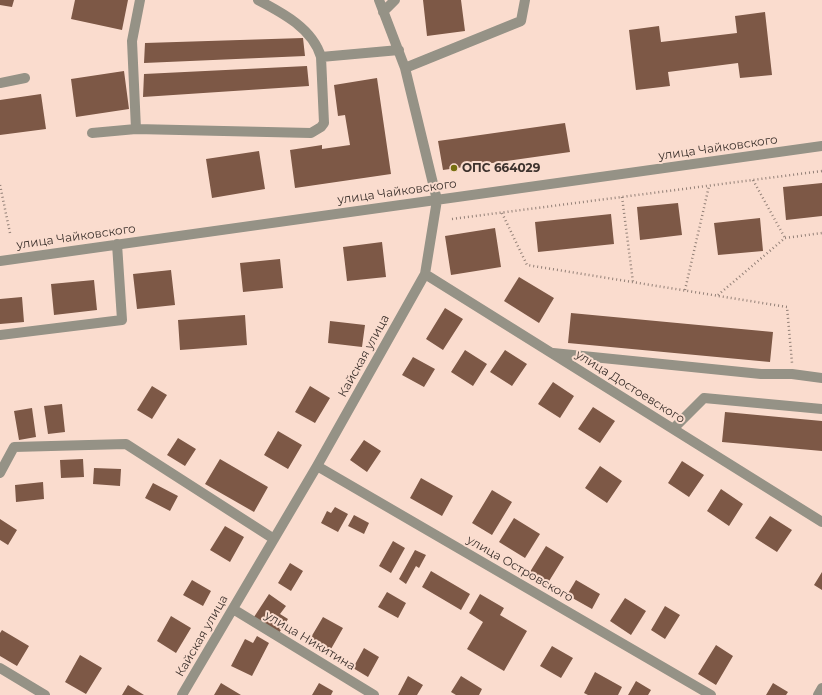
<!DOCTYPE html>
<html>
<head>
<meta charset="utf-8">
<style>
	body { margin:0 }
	canvas { display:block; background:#fadcce }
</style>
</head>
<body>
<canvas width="822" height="695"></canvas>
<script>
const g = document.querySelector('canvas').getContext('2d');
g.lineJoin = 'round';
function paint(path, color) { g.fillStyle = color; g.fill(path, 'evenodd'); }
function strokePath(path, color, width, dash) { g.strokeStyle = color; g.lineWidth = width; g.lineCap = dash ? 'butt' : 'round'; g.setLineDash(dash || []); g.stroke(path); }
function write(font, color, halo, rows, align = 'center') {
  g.font = font + ' Montserrat,sans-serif'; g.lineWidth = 4; g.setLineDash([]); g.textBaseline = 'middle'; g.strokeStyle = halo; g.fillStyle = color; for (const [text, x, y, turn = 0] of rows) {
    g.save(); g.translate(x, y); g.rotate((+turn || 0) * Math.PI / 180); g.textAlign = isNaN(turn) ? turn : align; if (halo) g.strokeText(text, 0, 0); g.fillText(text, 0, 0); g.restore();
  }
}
paint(new Path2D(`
	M0 0H14L12 7 0 5Z
	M75 0H128L122 30 71 19Z
	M423 0H461L465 31 427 36Z
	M765 12 772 75 740 78 738 63 668 72 670 86 636 90 629 30 659 26 661 42 737 33 735 16Z
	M303 38 305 56 144 63 145 43Z
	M307 66 309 86 143 97 144 74Z
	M124 71 129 109 76 117 71 79Z
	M377 78 391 174 295 188 290 150 322 145V149L350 145 345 115 338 116 334 85Z
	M41 94 46 129 0 135V100Z
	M565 123 570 152 443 170 438 141Z
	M259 151 265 189 212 198 206 159Z
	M822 183V216L786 220 783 187Z
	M678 203 682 235 640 240 637 207Z
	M611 214 614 244 538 252 535 222Z
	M760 218 763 251 718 255 714 223Z
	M495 228 501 267 451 275 445 236Z
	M382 242 386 277 347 281 343 247Z
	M280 259 283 288 243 292 240 263Z
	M171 270 175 305 137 309 133 274Z
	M519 277 554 298 539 323 504 301Z
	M94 280 97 310 54 315 51 284Z
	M22 297 24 322 0 324V299Z
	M445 308 463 319 443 350 426 339Z
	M571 313 773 332 770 362 568 343Z
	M245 315 247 345 180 350 178 320Z
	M330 321 365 325 362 347 328 343Z
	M465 350 487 364 473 386 451 372Z
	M505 350 527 364 512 386 490 372Z
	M413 357 435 369 424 387 402 375Z
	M553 382 574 396 560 418 538 404Z
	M152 386 167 395 152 419 137 410Z
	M310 386 330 398 315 423 295 412Z
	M62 404 65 432 48 434 44 406Z
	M593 407 615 421 600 443 578 429Z
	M32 408 36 437 19 440 14 411Z
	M725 412 822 421V451L722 442Z
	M278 431 302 445 288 469 264 455Z
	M178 438 196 449 185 466 167 455Z
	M364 440 381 451 367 472 350 460Z
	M83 459 84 477 61 478 60 460Z
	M220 459 268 487 254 512 205 484Z
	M682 461 704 475 689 497 668 483Z
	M600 466 622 481 607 503 585 488Z
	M94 468 121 469 120 486 93 484Z
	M421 478 453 496 442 516 410 498Z
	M43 482 44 499 16 502 15 485Z
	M153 483 178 496 170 511 145 498Z
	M721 489 743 504 729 526 707 511Z
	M492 490 512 502 492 535 472 523Z
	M335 507 348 514 338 532 321 523 327 511 331 513Z
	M354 515 369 523 364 534 348 526Z
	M770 516 792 530 777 552 755 538Z
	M514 518 540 534 525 558 499 542Z
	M0 519 17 530 8 545 0 540Z
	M225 526 244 537 230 562 210 550Z
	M393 541 405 548 391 573 379 566Z
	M546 546 564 557 546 586 528 575Z
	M415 550 426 555 419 568 416 566 406 584 399 579Z
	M290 563 303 571 291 591 278 583Z
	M431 571 470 594 461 610 422 587Z
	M822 572V590L814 585Z
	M192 580 211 591 203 606 183 595Z
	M576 580 600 594 592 609 567 595Z
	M387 592 406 603 398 618 378 607Z
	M269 594 286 606 280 614 288 619 279 633 254 617Z
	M480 594 504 608 500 615 527 631 504 671 467 649 483 622 469 613Z
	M625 598 646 611 631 635 610 621Z
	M665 606 680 615 665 639 651 630Z
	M171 616 191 628 176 653 157 641Z
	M323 617 343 628 327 656 307 644Z
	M2 630 29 646 17 666 0 656V633Z
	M257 636 269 643 252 676 231 666 245 639 253 643Z
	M716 645 733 656 716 685 698 674Z
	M552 646 573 658 561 678 540 666Z
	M364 648 379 657 368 677 353 668Z
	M80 655 102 668 86 694 65 682Z
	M595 672 622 687 618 695H588L584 693Z
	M408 676 423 685 417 695H398Z
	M461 676 482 689 479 695H456L451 692Z
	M636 681 651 690 648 695H628Z
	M221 683 241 695H214Z
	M319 683 333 691 331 695H312Z
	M773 683 788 692 786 695H766Z
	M128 685 144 695H122Z`), '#7d5846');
strokePath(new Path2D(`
	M753 180 785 238
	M0 185 10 233
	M622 197 633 282
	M502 213 527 265 787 307 792 363
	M452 219 822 171
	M685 290 709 186
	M718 295 785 238 822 233`), '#938077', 2.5, [1, 3]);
strokePath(new Path2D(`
	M258 0C283 13 313 29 321 57
	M383 12 395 0
	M405 68 521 21 525 0
	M0 83 25 78
	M136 129 132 41 140 0
	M92 133 136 129 311 133 321 127 324 123 321 57 399 50
	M0 261 822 146
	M425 274 822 522
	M0 335 122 320 117 244
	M553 353 761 374H792L822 378
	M673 429 704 398 822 409
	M317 466 711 695
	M0 473 14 447 126 444 274 539
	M233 609 374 695
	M0 668 45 695
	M182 695 317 466 425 274 437 200 405 68 379 0
	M818 695 822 688`), '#959286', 10);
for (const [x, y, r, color] of [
	[454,168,4,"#766f0f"]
]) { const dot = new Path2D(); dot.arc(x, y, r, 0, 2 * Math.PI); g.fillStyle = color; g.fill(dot); strokePath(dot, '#fadcce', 1.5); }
write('12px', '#3e332e', '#fadcce', [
	["улица Чайковского",718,148,-8],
	["улица Чайковского",397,192,-8],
	["улица Чайковского",76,237,-8],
	["Кайская улица",364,356,-61],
	["улица Достоевского",630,387,32],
	["улица Островского",520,569,30],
	["Кайская улица",202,636,-60],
	["улица Никитина",310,641,31]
]);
write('bold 12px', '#3e332e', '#fadcce', [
	["ОПС 664029",462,168]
], 'left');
</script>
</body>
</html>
